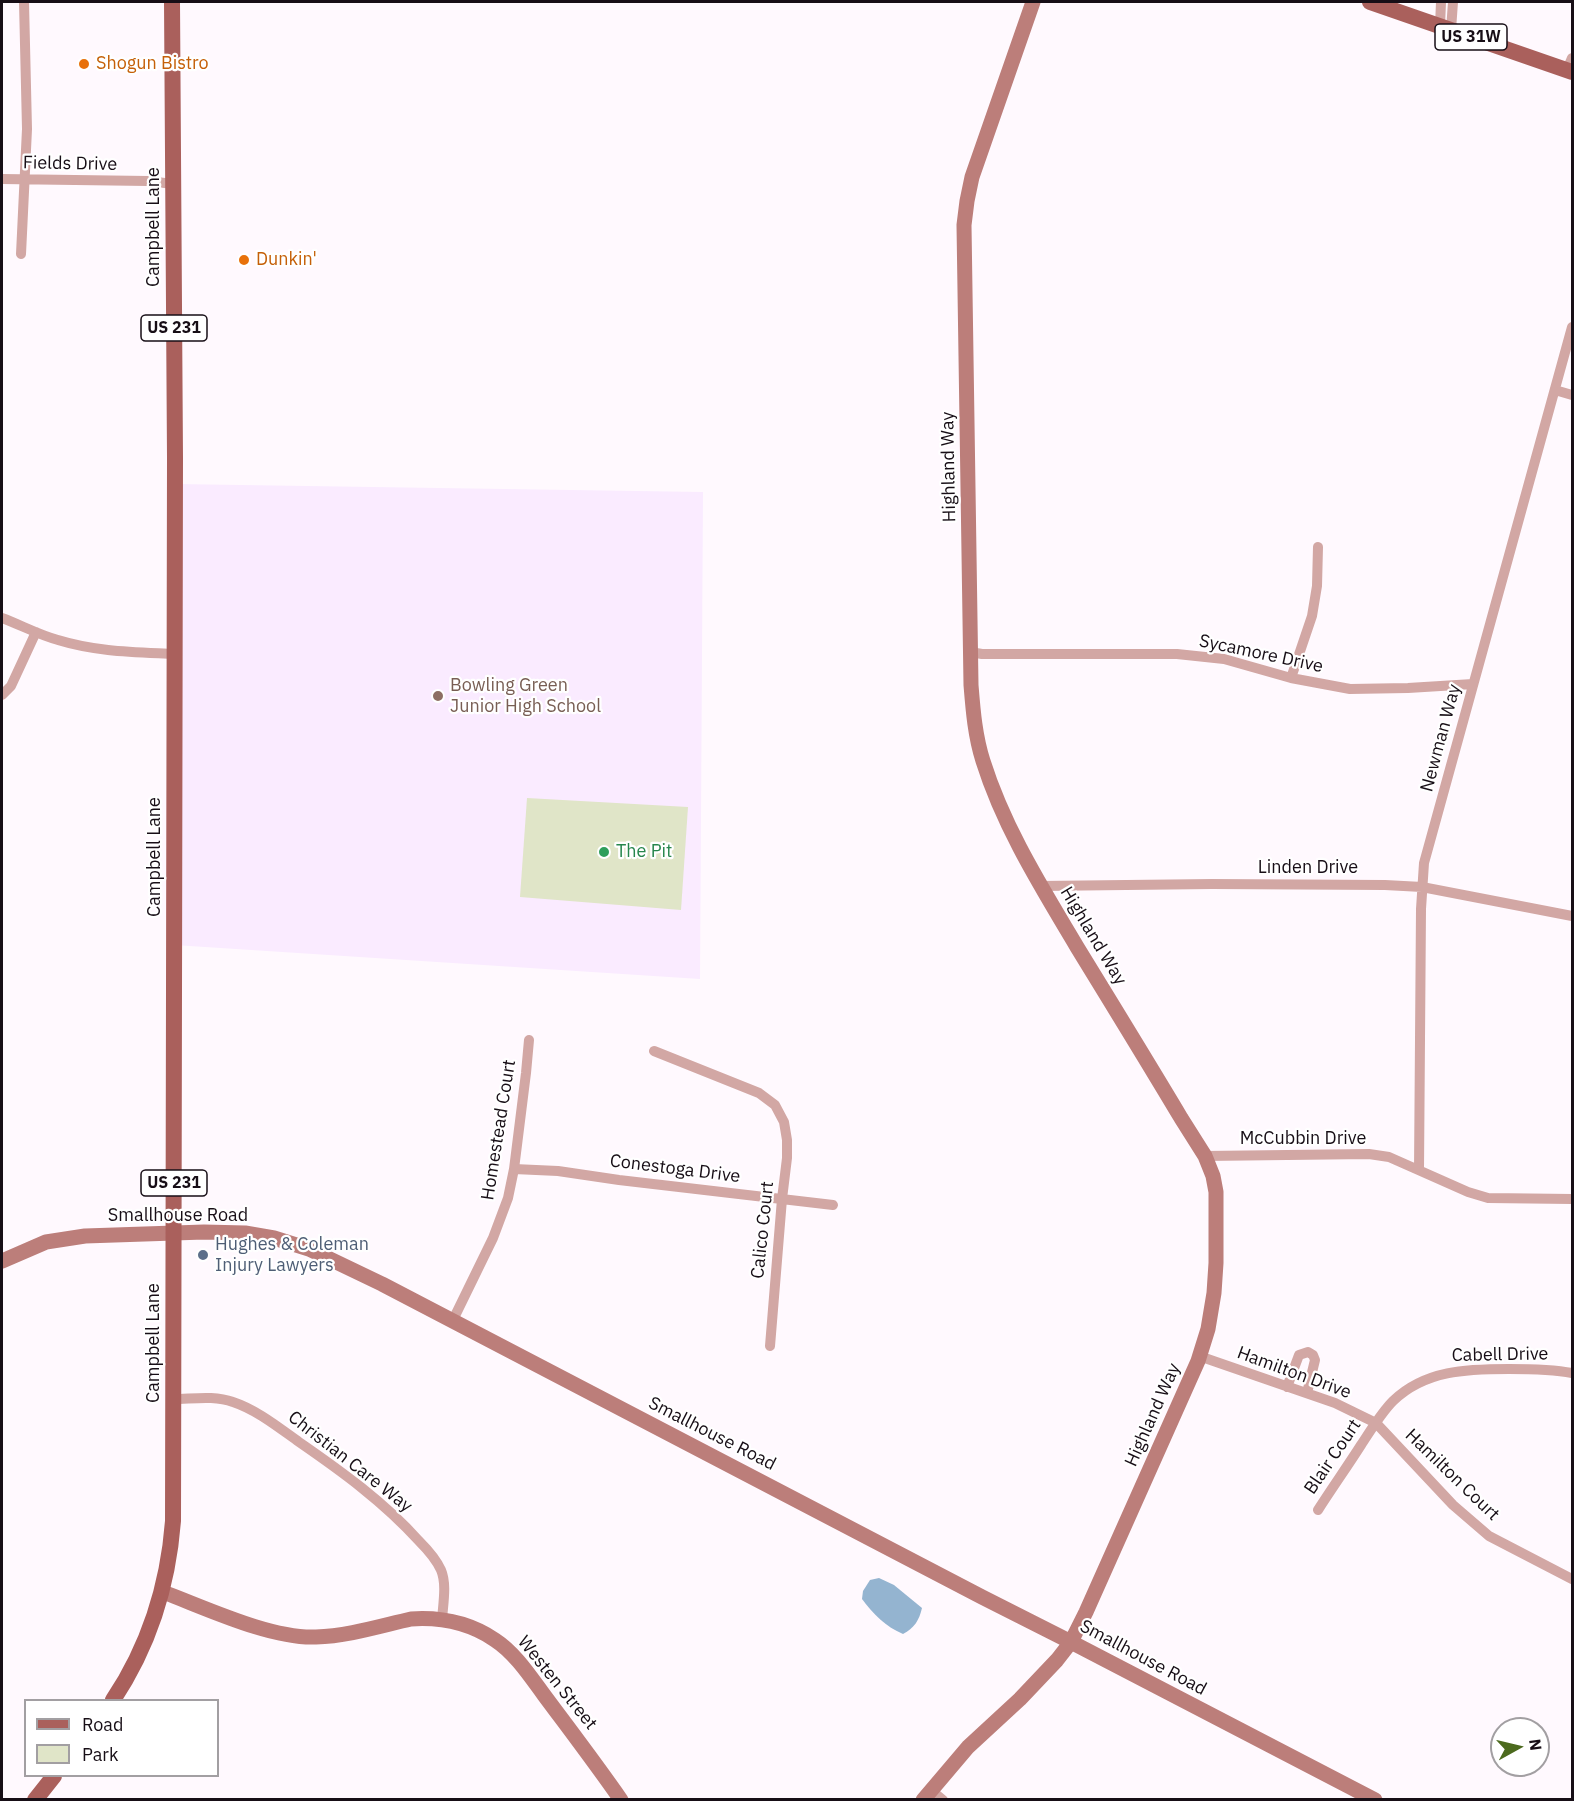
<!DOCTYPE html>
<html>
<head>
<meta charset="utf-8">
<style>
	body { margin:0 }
	#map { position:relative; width:1574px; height:1801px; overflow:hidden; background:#fff9fe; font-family:"IBM Plex Sans",sans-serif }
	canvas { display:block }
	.frame { position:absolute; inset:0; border:3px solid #170e16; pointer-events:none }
	.legend { position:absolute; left:24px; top:1699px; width:195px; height:78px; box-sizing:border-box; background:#fff; border:2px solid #a29fa2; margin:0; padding:8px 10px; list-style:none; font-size:18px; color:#170e16 }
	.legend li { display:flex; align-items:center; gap:12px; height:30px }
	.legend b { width:30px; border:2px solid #a29fa2 }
	.north { position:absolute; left:1490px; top:1717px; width:60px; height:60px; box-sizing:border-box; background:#fff; border:2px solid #a29fa2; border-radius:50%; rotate:82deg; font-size:16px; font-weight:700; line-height:24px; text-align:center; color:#170e16 }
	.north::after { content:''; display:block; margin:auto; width:21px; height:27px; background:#4c6a1e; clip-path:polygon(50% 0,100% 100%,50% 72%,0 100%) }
</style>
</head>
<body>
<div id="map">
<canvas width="1574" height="1801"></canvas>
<div class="frame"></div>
<ul class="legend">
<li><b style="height:8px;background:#aa605c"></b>Road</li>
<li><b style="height:16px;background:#e0e5c8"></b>Park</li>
</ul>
<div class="north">N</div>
</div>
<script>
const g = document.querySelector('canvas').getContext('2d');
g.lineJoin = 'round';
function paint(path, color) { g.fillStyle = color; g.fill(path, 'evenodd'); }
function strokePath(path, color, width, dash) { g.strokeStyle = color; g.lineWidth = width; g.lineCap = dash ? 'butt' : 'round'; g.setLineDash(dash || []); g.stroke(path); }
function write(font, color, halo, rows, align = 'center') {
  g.font = font + ' "IBM Plex Sans",sans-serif'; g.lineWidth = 4.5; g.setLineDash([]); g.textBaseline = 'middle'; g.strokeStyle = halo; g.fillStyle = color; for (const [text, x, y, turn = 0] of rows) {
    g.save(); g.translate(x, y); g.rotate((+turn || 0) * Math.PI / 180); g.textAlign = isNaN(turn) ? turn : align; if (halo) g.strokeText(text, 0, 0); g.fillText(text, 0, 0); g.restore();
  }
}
paint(new Path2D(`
	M175 484 703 492 700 979 174 945Z`), '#faebff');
paint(new Path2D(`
	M527 798 688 807 681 910 520 897Z`), '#e0e5c8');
paint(new Path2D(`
	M879 1578 894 1585 922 1608C919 1621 914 1628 903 1634 886 1627 873 1614 862 1599L863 1591 870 1580Z`), '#94b4d0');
strokePath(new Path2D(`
	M1440 26 1441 2
	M1451 30 1453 2
	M1567 70 1572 58
	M2 179 148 181 173 184
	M21 254 27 129 24 2
	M1555 390 1572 395
	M2 618C21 625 39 635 58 640 97 652 135 652 175 654
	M970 652 982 654H1177L1224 659 1291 678 1350 689 1408 688 1473 684
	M1291 678 1312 616 1317 586 1318 547
	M2 695 11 686 36 632
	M1040 886 1212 884 1385 885 1422 887 1572 916
	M654 1051 759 1093 775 1105 784 1122 787 1140V1158L782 1199 770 1346
	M1205 1156 1369 1154 1389 1157 1468 1192 1488 1198 1572 1199
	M514 1169 558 1171 619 1180 833 1205
	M1419 1170 1421 909 1424 863 1572 327
	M452 1322 493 1238 508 1198 514 1169 526 1073 529 1040
	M1199 1356 1335 1403 1376 1423 1453 1505 1489 1536 1572 1579
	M1287 1387 1299 1355 1308 1352 1313 1355 1315 1360 1307 1393
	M173 1399C192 1399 214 1395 233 1402 257 1410 278 1427 299 1442 341 1471 384 1502 419 1541 427 1549 436 1559 441 1570 447 1584 443 1604 442 1620
	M1318 1510C1332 1488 1347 1467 1361 1445 1371 1430 1381 1413 1393 1401 1425 1370 1467 1369 1509 1369 1530 1369 1551 1369 1572 1373
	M931 1790 943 1800`), '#d2a7a4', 10);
strokePath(new Path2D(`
	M2 1261 46 1242 85 1236 204 1232 245 1233 274 1238 309 1249 382 1284 982 1597 1071 1642 1375 1800
	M163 1592C206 1608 271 1639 316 1637 348 1636 380 1626 411 1619 441 1617 470 1623 495 1640 515 1653 530 1676 544 1695 570 1730 596 1764 621 1800
	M923 1800 968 1747 1020 1699 1057 1660 1071 1642 1086 1612 1198 1361 1208 1329 1214 1293 1216 1263V1192L1213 1176 1205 1156 1181 1118C1147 1061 1112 1004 1077 947 1042 888 1004 828 983 761 975 736 973 710 971 685L964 225 967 201 972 177 1033 2`), '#bc7e7a', 15);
strokePath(new Path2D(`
	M1370 2 1572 72
	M113 1700C149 1646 168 1587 173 1521L175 458 172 2
	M35 1800 54 1776`), '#aa605c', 16);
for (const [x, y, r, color] of [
	[84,64,6,"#e8710a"],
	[244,260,6,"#e8710a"],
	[438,696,6,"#8d6e63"],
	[604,852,6,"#2e9e5b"],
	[203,1255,6,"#5c6f8a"]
]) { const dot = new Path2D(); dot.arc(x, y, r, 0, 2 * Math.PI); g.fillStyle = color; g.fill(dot); strokePath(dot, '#fff', 2); }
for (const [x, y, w] of [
	[1471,37,72],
	[174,328,66],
	[174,1183,66]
]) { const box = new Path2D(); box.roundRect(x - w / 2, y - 13, w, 26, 4.5); g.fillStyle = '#fff'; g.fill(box); strokePath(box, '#170e16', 1.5); }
write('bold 16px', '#170e16', null, [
	["US 31W",1471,37],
	["US 231",174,328],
	["US 231",174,1183]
]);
write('18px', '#c56008', '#fff', [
	["Shogun Bistro",96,64],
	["Dunkin'",256,260]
], 'left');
write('18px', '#170e16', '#fff', [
	["Fields Drive",70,164,1],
	["Campbell Lane",154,227,-90],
	["Highland Way",949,467,-91],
	["Sycamore Drive",1261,654,12],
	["Newman Way",1441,738,-75],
	["Campbell Lane",155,857,-90],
	["Linden Drive",1308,868],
	["Highland Way",1093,936,59],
	["Homestead Court",499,1130,-81],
	["McCubbin Drive",1303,1139],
	["Conestoga Drive",675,1169,7],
	["Smallhouse Road",178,1216],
	["Calico Court",763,1230,-84],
	["Campbell Lane",154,1343,-90],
	["Cabell Drive",1500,1355,-1],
	["Hamilton Drive",1294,1373,20],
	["Highland Way",1153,1415,-66],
	["Smallhouse Road",712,1434,27],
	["Blair Court",1333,1457,-56],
	["Christian Care Way",350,1462,38],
	["Hamilton Court",1452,1475,44],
	["Smallhouse Road",1143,1658,28],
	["Westen Street",557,1683,51]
]);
write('18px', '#785e54', '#fff', [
	["Bowling Green",450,686],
	["Junior High School",450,707]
], 'left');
write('18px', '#27864d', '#fff', [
	["The Pit",616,852]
], 'left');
write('18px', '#4e5e75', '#fff', [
	["Hughes & Coleman",215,1245],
	["Injury Lawyers",215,1266]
], 'left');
</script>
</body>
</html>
